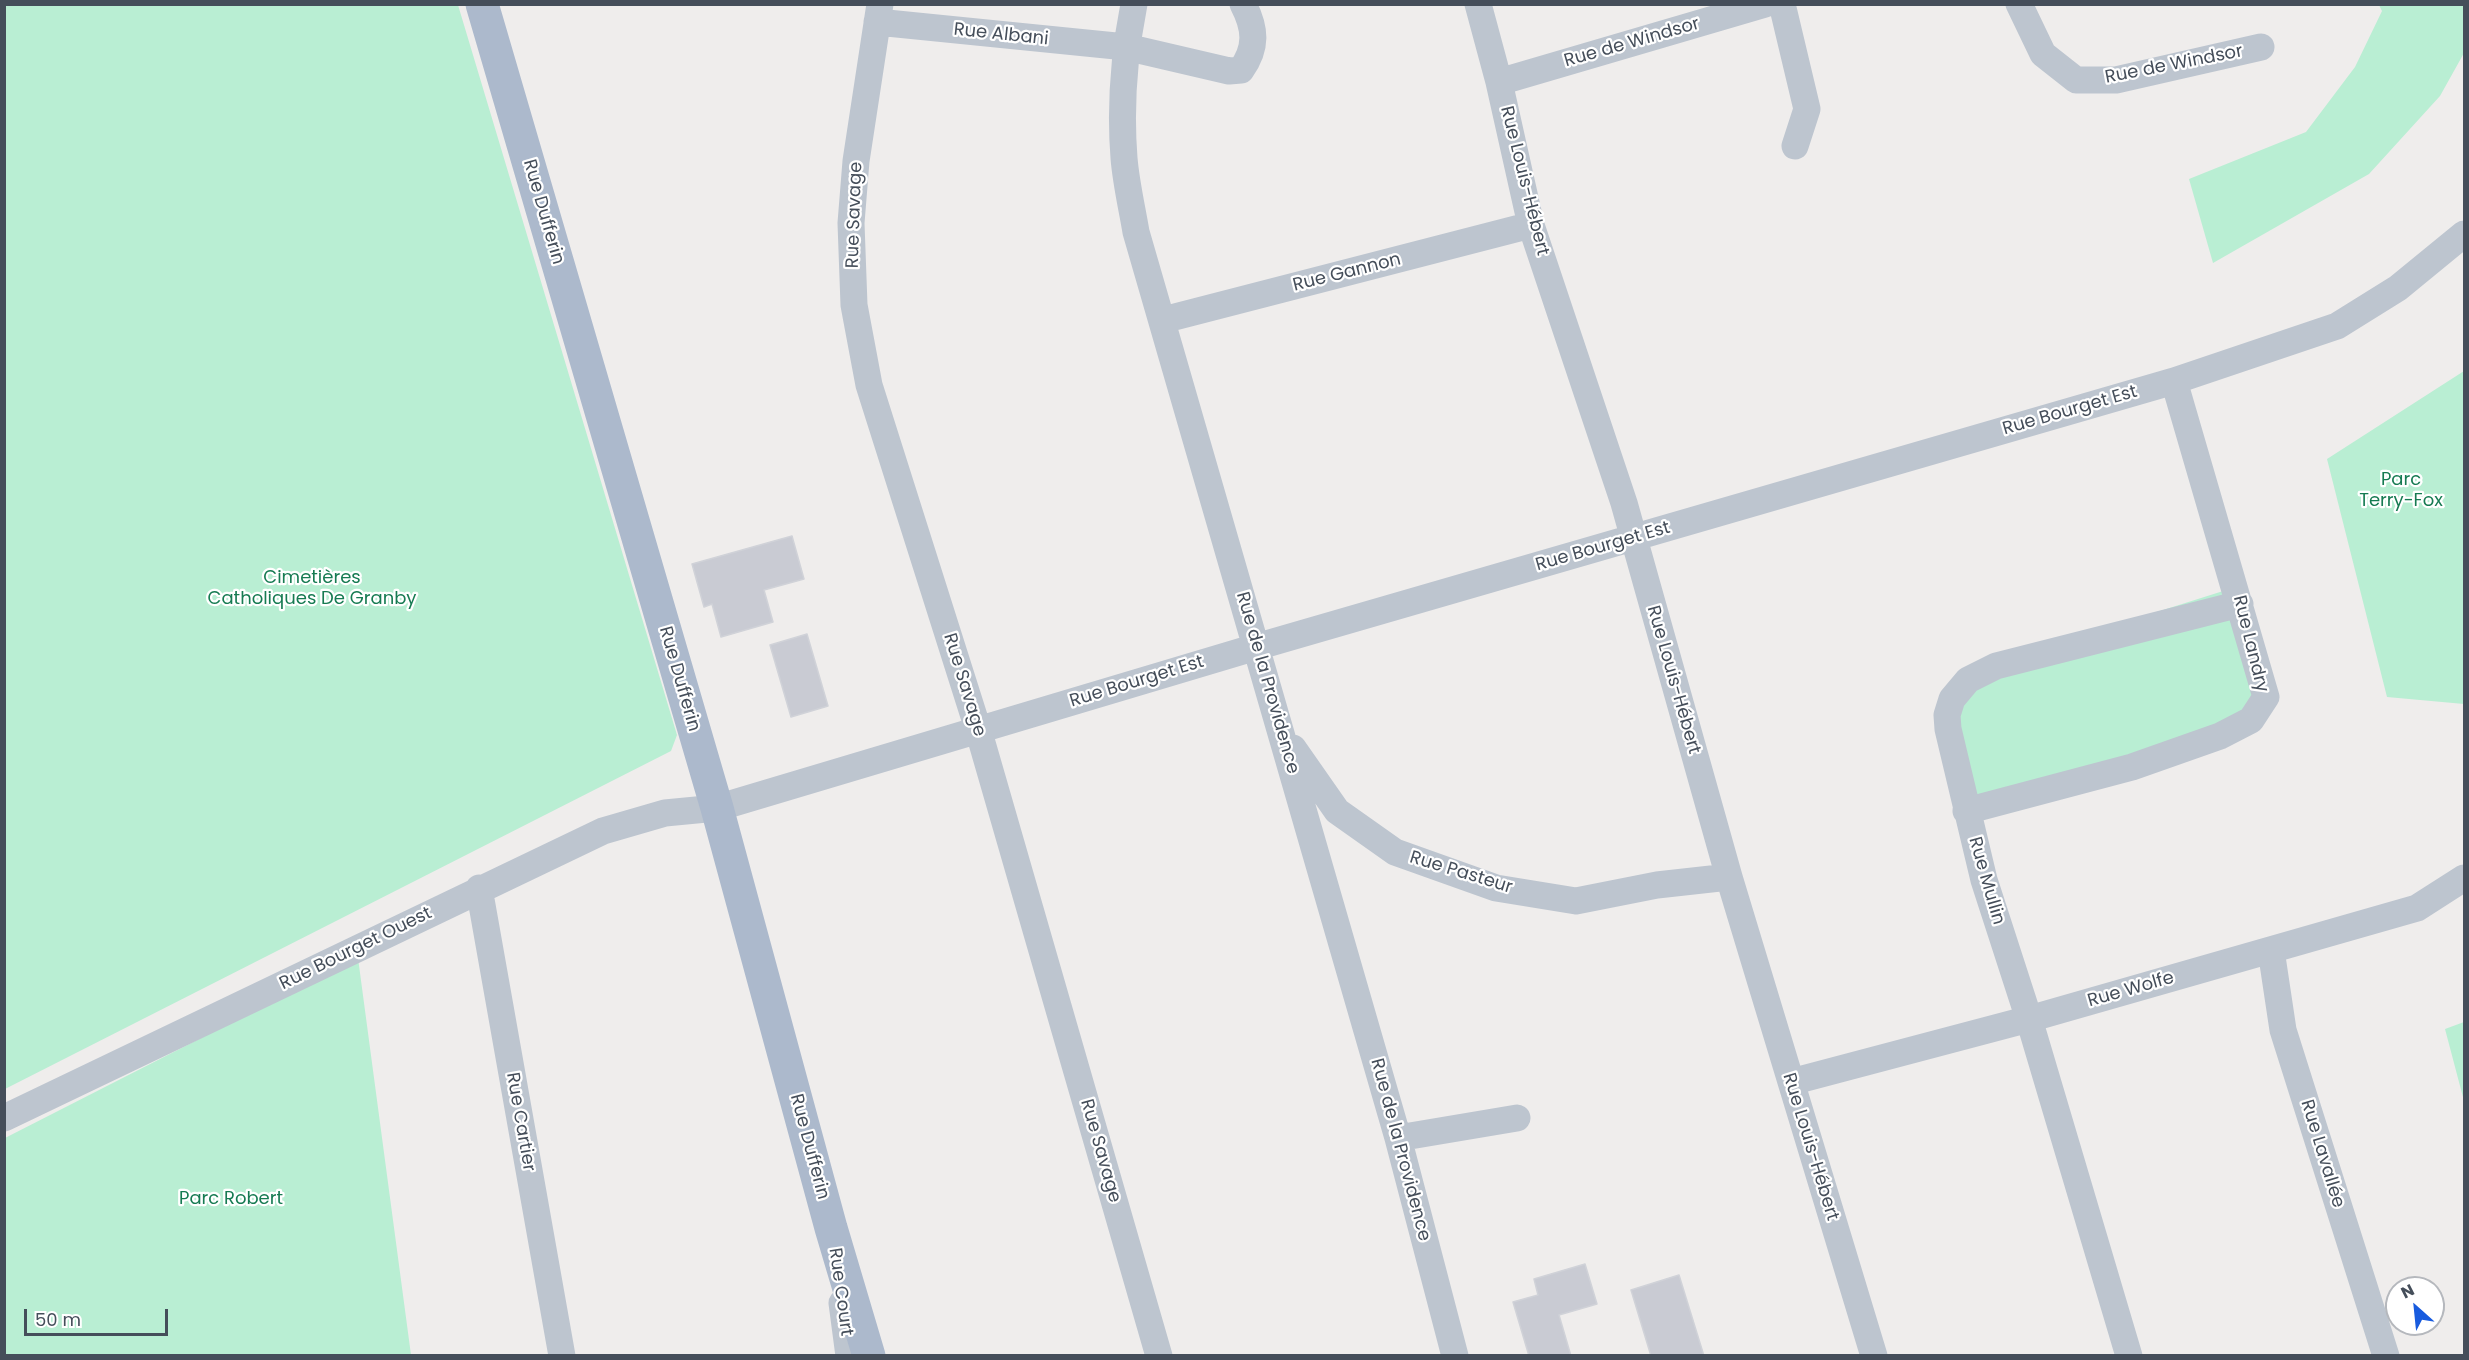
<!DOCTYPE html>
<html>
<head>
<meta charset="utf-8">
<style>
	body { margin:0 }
	#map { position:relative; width:2469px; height:1360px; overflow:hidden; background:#efedec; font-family:Poppins,sans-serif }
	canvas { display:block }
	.frame { position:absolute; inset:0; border:6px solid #454e5a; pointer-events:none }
	.north { position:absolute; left:2385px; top:1276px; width:60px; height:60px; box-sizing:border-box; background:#fff; border:2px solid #b5b8bd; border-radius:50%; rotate:333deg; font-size:16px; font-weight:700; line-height:24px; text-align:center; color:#454e5a }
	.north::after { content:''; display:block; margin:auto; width:21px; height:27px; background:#185bde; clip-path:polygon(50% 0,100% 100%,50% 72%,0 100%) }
	.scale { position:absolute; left:24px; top:1309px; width:144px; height:27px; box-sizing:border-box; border:3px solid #454e5a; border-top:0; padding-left:8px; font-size:18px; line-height:21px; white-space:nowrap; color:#454e5a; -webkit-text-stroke:4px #fff; paint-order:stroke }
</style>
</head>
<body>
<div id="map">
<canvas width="2469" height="1360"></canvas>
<div class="frame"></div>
<div class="north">N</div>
<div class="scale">50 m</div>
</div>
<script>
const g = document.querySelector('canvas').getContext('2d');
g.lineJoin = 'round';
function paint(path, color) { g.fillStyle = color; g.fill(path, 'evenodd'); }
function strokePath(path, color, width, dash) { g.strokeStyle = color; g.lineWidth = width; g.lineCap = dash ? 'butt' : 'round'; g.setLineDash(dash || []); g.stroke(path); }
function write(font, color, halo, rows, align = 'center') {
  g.font = font + ' Poppins,sans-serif'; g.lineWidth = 4.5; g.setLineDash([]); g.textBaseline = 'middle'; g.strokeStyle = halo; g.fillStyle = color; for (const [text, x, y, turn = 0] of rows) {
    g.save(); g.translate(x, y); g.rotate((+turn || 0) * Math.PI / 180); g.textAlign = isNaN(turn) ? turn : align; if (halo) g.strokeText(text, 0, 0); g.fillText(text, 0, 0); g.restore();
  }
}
paint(new Path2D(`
	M5 4 458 5 677 735 671 751 5 1089Z
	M2379 5H2464V53L2440 96 2369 174 2213 263 2189 179 2306 132 2355 67 2382 11Z
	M2464 371V704L2387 697 2327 459Z
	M2239 586 2263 717 1965 802 1956 683 1986 666Z
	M358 958 411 1355 5 1356V1138Z
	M2464 1022V1101L2445 1029Z`), '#b9eed3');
const building = new Path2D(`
	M792 536 804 579 764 590 773 622 721 637 712 604 704 607 692 564Z
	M807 634 828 706 791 717 770 645Z
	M1585 1264 1597 1304 1559 1315 1571 1356H1529L1513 1302 1538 1295 1534 1279Z
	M1679 1275 1704 1356H1651L1631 1290Z`);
paint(building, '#c9cbd3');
strokePath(building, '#d0d2d8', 1.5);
strokePath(new Path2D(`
	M880 4 856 161 851 223 854 305 869 385 978 729 1159 1356
	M1134 4C1124 55 1120 107 1124 158 1126 183 1132 208 1136 232L1398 1138 1455 1356
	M1478 4 1499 82 1531 225 1624 503 1729 877 1874 1356
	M1782 4 1807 109 1795 146
	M2019 4 2043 54 2076 80H2116L2261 47
	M877 22 1126 47 1229 71 1241 70C1257 48 1256 29 1243 4
	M1499 82 1765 4
	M1163 320 1531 225
	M1293 748 1337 811 1395 852 1496 888 1576 901 1657 885 1729 877
	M1966 811 2132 767 2220 736 2251 720 2266 697 2174 381
	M479 888 562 1356
	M2271 950 2283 1030 2386 1356
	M1791 1082 2029 1019 2417 908 2464 878
	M4 1118 603 831 665 813 717 808 1256 647 2174 381 2337 326 2398 288 2464 234
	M1398 1138 1517 1118
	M842 1303 849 1356
	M2129 1356 2029 1019 1984 880 1948 729 1947 715 1952 699 1968 680 1996 666 2240 604`), '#bdc5cf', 27);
strokePath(new Path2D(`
	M482 4 717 808 831 1228 869 1356`), '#acb9cc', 33);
write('18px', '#454e5a', '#fff', [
	["Rue Albani",1001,35,6],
	["Rue de Windsor",1632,43,-16],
	["Rue de Windsor",2174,65,-11],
	["Rue Louis-Hébert",1524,181,76],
	["Rue Dufferin",543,212,74],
	["Rue Savage",855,215,-88],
	["Rue Gannon",1347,273,-14],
	["Rue Bourget Est",2070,411,-16],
	["Rue Bourget Est",1603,547,-16],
	["Rue Landry",2250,644,76],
	["Rue Dufferin",679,679,74],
	["Rue Louis-Hébert",1673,680,74],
	["Rue Bourget Est",1137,682,-17],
	["Rue de la Providence",1267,683,74],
	["Rue Savage",964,685,73],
	["Rue Pasteur",1461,873,17],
	["Rue Mullin",1986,881,74],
	["Rue Bourget Ouest",356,949,-26],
	["Rue Wolfe",2131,990,-16],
	["Rue Cartier",520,1122,80],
	["Rue Dufferin",809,1147,75],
	["Rue Louis-Hébert",1810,1147,73],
	["Rue de la Providence",1400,1150,75],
	["Rue Savage",1100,1151,74],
	["Rue Lavallée",2322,1154,73],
	["Rue Court",840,1292,82]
]);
write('18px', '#167b52', '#fff', [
	["Parc",2401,480],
	["Terry-Fox",2401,501],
	["Cimetières",312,578],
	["Catholiques De Granby",312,599],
	["Parc Robert",231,1199]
]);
</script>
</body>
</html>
